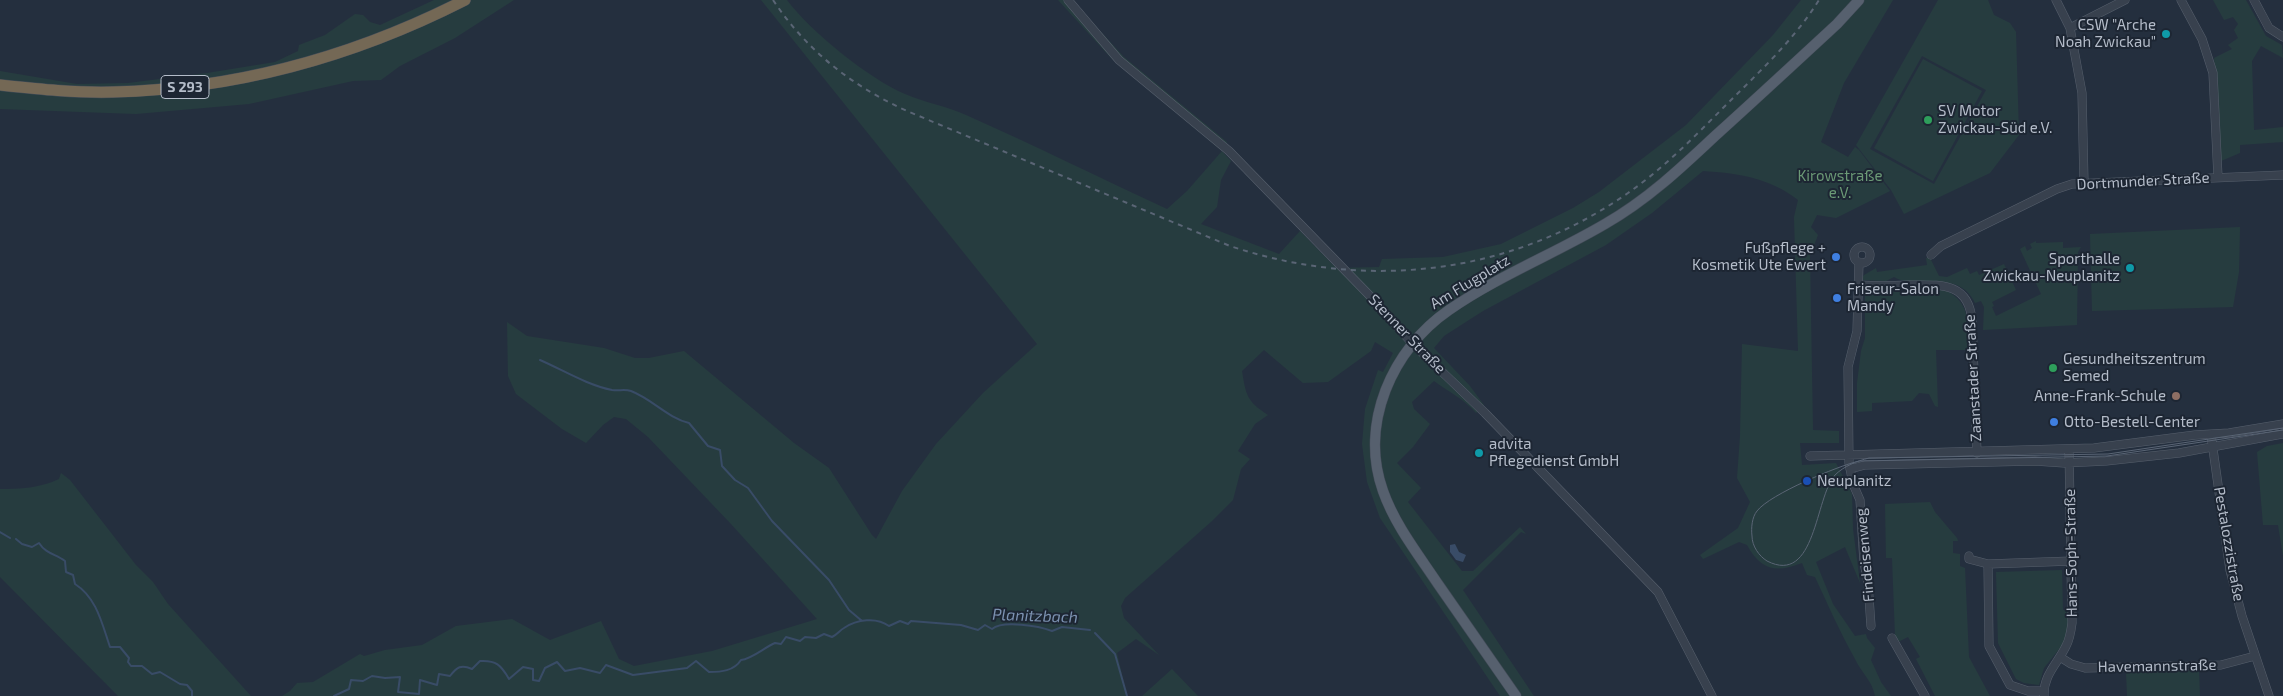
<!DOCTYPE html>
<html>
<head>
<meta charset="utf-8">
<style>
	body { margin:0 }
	canvas { display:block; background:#242f3e }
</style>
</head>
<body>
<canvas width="2283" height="696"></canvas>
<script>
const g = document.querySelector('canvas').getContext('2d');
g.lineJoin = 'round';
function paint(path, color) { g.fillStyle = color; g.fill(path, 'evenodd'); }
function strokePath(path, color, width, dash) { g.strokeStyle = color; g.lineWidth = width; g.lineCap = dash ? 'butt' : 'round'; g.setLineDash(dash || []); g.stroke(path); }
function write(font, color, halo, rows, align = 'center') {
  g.font = font + ' "Exo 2",sans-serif'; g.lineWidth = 4; g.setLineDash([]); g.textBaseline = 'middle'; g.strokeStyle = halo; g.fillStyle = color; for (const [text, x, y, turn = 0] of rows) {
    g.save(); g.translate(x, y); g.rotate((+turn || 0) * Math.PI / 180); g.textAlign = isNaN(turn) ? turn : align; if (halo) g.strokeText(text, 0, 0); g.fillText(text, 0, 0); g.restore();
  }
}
paint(new Path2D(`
	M434 0H514L455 38 400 66 381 80 353 81 249 104 136 114 0 109V71L77 84 128 83 207 73 275 62 298 51 299 45 325 35 355 14 363 15 370 22 380 25Z
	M761 0H787C811 32 868 78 905 94 925 103 947 106 966 115 1034 145 1100 178 1167 209L1187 191 1222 151 1111 58 1058 0H1072L1124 57 1227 142 1222 151 1231 161 1221 180 1217 207 1201 224 1279 254 1300 231 1336 268 1379 267 1382 259 1443 257 1501 244 1573 208 1599 192 1686 125 1773 35 1801 0H1893L1844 83 1821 142 1848 157 1855 147 1859 150 1890 191 1836 218 1817 215 1811 227 1818 235 1810 256 1813 430 1839 431V443H1800L1802 465 1836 463 1852 494 1853 529 1860 583 1845 547 1816 562 1833 604 1855 636 1866 634 1867 638 1875 648 1871 660 1881 682 1891 696H1875C1872 680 1862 674 1855 659 1840 632 1828 605 1815 577L1807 575 1802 563C1777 573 1761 571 1747 545L1739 542 1703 559 1700 555 1738 528 1750 502 1737 478 1740 436 1742 344 1798 351 1794 217 1798 200C1770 178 1738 173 1703 171L1652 213 1606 245 1483 311 1444 336 1434 348 1470 386 1484 405 1476 413C1464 399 1449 392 1434 381L1412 402 1414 409 1430 424 1413 447 1397 463 1421 488 1408 502 1462 571H1473L1520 527 1526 534 1521 532 1463 590 1534 696H1500L1380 518 1367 482 1362 444 1365 409 1378 370 1383 372 1393 353 1375 342 1371 351 1328 382 1303 383 1264 350 1242 371C1246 396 1247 401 1268 415L1255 424 1238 451 1250 459 1241 469 1233 500 1212 521 1125 598 1121 606 1124 618 1159 655 1136 639 1117 653 1127 696H282L290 691 297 683 313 682 360 654 364 656 385 650 422 645 456 626 512 619 550 640 601 621 619 659 634 666 712 651 817 619 731 524 648 437 626 419 614 417 603 425 586 443 562 429 516 394 508 376 507 322 527 336 604 348 635 358H649L684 351 794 443 829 468 872 535 876 539 902 491 936 444 983 393 1037 344Z
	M1938 0H1988L1994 15 2010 23 2016 32 2019 135 1990 173 1904 214 1891 190 1856 145ZM1922 56 1986 90 1934 184 1870 149Z
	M2213 0H2246L2266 36 2282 45 2283 58 2261 46 2252 61 2254 130 2283 127V142L2240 145V153L2221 161 2214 58 2232 49 2228 45 2238 38 2234 30 2238 24 2233 17 2224 20Z
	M1923 59 1982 91 1933 181 1874 148Z
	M2240 227 2239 272 2233 307 2092 311 2090 234Z
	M2036 241V243L2063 242V248L2081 247 2078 252 2077 325 1983 330 1984 307 1981 301 1975 303C1957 267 1919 292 1894 277L1886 281 1861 280 1864 275 1876 268 1877 272 1927 265 1926 258H1930L1939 276 1947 277 1967 268 1970 274 1977 271 1979 275 2004 264 2016 290 1992 302 1994 306 1992 307 1996 316 2041 294 2020 249 2025 246 2027 251 2032 248 2030 244Z
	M1945 290C1972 303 1967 324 1968 350H1936L1938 407 1935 406 1929 394 1919 393 1912 401 1872 403V411L1857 412V383L1861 351 1865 338V295L1871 292Z
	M2283 443V556L2278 525H2263L2257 452 2267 446Z
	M61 473 70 480 136 565 153 582 168 604 251 696H118L0 577V489C20 489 41 488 59 479Z
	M1930 502 1935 512 1957 538 1958 541H1953V553L1960 554V566L1965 568 1969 657 1990 696H1935L1916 659 1920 657 1908 637 1898 642 1895 636 1892 558H1886L1885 504Z
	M2062 570 2063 610H2070L2068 632 2064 643 2044 668 2039 685 2024 683 2016 679 1998 643 1996 572Z
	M1172 669 1198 696H1142Z
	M2199 670 2200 696H2127L2126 672Z`), '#263c3f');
paint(new Path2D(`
	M1455 544 1459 552 1466 555 1463 562 1456 560 1450 552V545Z`), '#394c67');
strokePath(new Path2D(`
	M540 360C563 370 587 385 612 390 619 391 625 389 631 391 652 399 668 418 689 423L708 446 720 450 722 466 735 480 748 488 772 521 829 580 849 610 862 621
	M0 532 10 538
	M16 539 22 544 32 547 39 543C46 554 56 554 65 561L66 572 73 575 75 584C97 598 102 624 110 647H120L129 658 128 662 131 666H142L152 674 160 672 180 684 187 685 192 691V696
	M1095 633 1115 654 1127 696
	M334 696 349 689 351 680 363 681 372 676 385 678 400 677 398 692 419 694 420 680 437 685 439 674 450 676C457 667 461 664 472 669L480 661C496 660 501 665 509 679L523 667 533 669V680L539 681 545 668 557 662 565 671 580 668 600 673 606 665 633 675 687 668 696 661 709 672C721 672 734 671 741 660 752 659 765 647 775 643L781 644 786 637 800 641 805 637 816 638 824 634 832 637C838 634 839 631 844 628 857 619 877 617 889 626L900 621 908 624 911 621 961 625 978 630 985 625 992 629C1003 620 1039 626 1052 631L1062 627 1090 630`), '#394c67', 2);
const minor = new Path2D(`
	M1068 0 1119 60 1229 151 1371 297 1412 343 1485 413 1658 592 1712 696
	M2056 0 2070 28 2082 93 2084 183
	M2181 0 2202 39 2213 73 2218 177
	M2254 0 2269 28 2283 37
	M2070 28 2125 0
	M1854 255a8 8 0 1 1 16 0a8 8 0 1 1-16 0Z
	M1931 255 1941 246 2057 189 2072 184 2283 175
	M1859 262 1857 331 1848 367 1849 463 1853 484 1860 500 1864 562 1868 583 1871 626
	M1858 285C1875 286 1891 286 1908 285 1939 285 1969 281 1972 321L1977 453
	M2211 435 2230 570 2242 616 2269 696
	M1810 456 2094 448 2195 435 2229 433 2283 424
	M1850 469 1865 465 2035 461 2064 463 2106 461 2179 453 2283 434
	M1969 556V559L1988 564 2072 561
	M1988 564 1989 646 2010 685 2028 691H2043
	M1892 638 1925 696
	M2060 657 2071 664 2085 668 2221 665 2255 656
	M2044 696C2043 675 2058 663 2066 646 2070 639 2071 631 2072 623L2069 449`);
const major = new Path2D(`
	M1516 696C1490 659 1464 621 1438 584 1418 554 1395 525 1383 491 1359 424 1392 349 1449 310 1498 276 1554 254 1605 224 1647 200 1681 168 1715 136 1756 99 1797 61 1837 24L1859 0`);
const highway = new Path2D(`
	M0 85C38 89 75 93 113 92 237 89 355 56 465 0`);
strokePath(minor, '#565f6c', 9);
strokePath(major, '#414a57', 11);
strokePath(highway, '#434c59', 12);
strokePath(minor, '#38414e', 8);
strokePath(major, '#56606e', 10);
strokePath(highway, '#746855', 11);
strokePath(new Path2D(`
	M2283 428 2108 454 1869 458C1857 461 1844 466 1835 475 1815 497 1816 586 1767 561 1759 556 1752 546 1752 536 1751 528 1752 517 1757 511 1770 494 1838 466 1859 461L2107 456 2283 430`), '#5a6575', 1);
strokePath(new Path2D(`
	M773 0C807 51 852 86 907 111L1230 246C1366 291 1509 276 1628 193 1664 168 1695 136 1726 105 1759 72 1794 40 1819 0`), '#5a6575', 2, [5, 5]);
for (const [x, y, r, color] of [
	[2166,34,5,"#0f9aa8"],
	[1928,120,5,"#2e9e5b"],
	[1836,257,5,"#3f7fe0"],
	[2130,268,5,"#0f9aa8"],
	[1837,298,5,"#3f7fe0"],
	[2053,368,5,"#2e9e5b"],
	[2176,396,5,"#8d6e63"],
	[2054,422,5,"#3f7fe0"],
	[1479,453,5,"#0f9aa8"],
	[1807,481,5,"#1a4fb4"]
]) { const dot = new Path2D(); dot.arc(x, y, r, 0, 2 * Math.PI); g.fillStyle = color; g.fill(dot); strokePath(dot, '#1d2633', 2); }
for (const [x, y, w] of [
	[185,87,48]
]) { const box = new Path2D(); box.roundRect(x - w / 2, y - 11.5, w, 23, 4); g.fillStyle = '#1d2633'; g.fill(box); strokePath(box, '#b4bcc9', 1); }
write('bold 14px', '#b4bcc9', null, [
	["S 293",185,87]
]);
write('15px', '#b4bcc9', '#1d2633', [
	["CSW \"Arche",2156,25,"right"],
	["Noah Zwickau\"",2156,42,"right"],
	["SV Motor",1938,111],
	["Zwickau-Süd e.V.",1938,128],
	["Fußpflege +",1826,248,"right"],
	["Kosmetik Ute Ewert",1826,265,"right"],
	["Sporthalle",2120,259,"right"],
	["Zwickau-Neuplanitz",2120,276,"right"],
	["Friseur-Salon",1847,289],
	["Mandy",1847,306],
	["Gesundheitszentrum",2063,359],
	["Semed",2063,376],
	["Anne-Frank-Schule",2166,396,"right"],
	["Otto-Bestell-Center",2064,422],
	["advita",1489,444],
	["Pflegedienst GmbH",1489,461],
	["Neuplanitz",1817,481]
], 'left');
write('15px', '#6b9a76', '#1d2633', [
	["Kirowstraße",1840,176],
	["e.V.",1840,193]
]);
write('15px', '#b4bcc9', '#1d2633', [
	["Dortmunder Straße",2143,181,-3],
	["Am Flugplatz",1470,282,-31],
	["Stenner Straße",1407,334,46],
	["Zaanstader Straße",1973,378,-93],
	["Pestalozzistraße",2229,544,80],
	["Hans-Soph-Straße",2071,553,-91],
	["Findeisenweg",1865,555,-95],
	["Havemannstraße",2157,666,-1]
]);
write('italic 16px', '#7c92b1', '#1d2633', [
	["Planitzbach",1035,616,2]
]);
</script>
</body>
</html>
